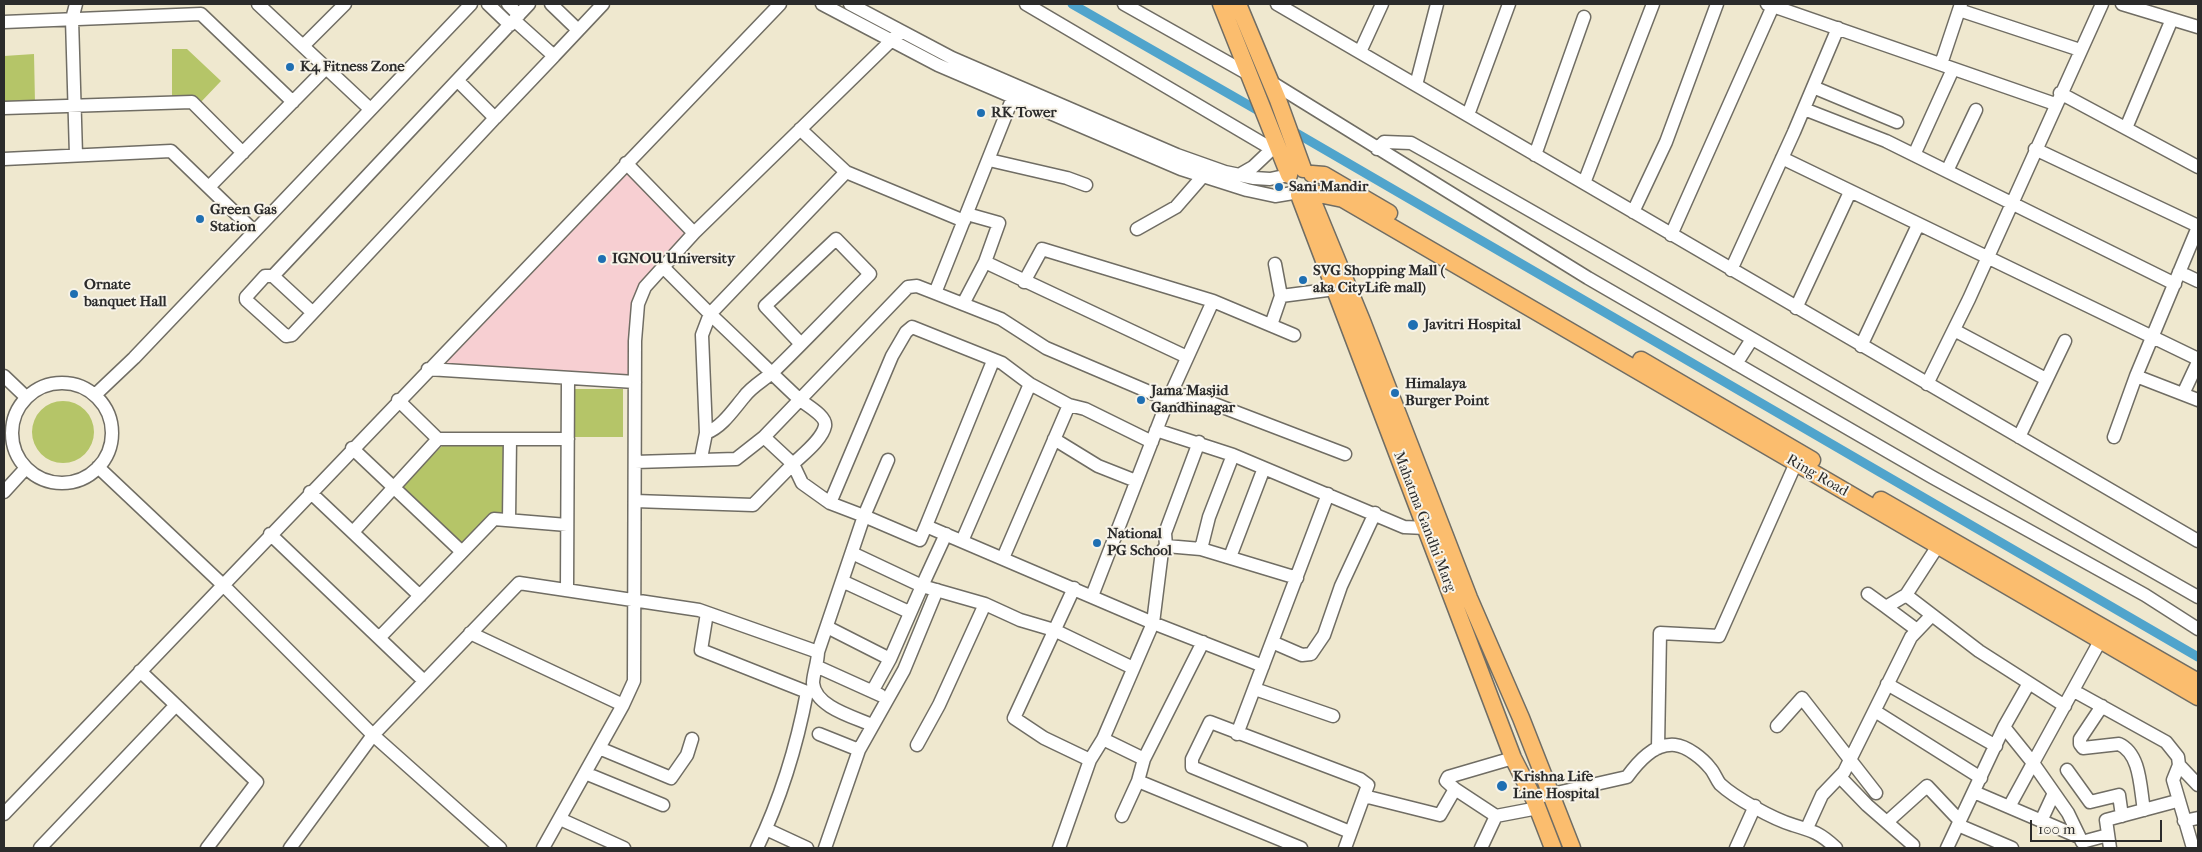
<!DOCTYPE html>
<html>
<head>
<meta charset="utf-8">
<style>
	body { margin:0 }
	#map { position:relative; width:2202px; height:852px; overflow:hidden; background:#efe8cf; font-family:"IM FELL French Canon",serif }
	canvas { display:block }
	.frame { position:absolute; inset:0; border:5px solid #2b2b2b; pointer-events:none }
	.scale { position:absolute; left:2030px; top:820px; width:132px; height:22px; box-sizing:border-box; border:2px solid #2b2b2b; border-top:0; padding-left:6px; font-size:15px; line-height:18px; white-space:nowrap; color:#2b2b2b; -webkit-text-stroke:4px #f7f3e8; paint-order:stroke }
</style>
</head>
<body>
<div id="map">
<canvas width="2202" height="852"></canvas>
<div class="frame"></div>
<div class="scale">100 m</div>
</div>
<script>
const g = document.querySelector('canvas').getContext('2d');
g.lineJoin = 'round';
function paint(path, color) { g.fillStyle = color; g.fill(path, 'evenodd'); }
function strokePath(path, color, width, dash) { g.strokeStyle = color; g.lineWidth = width; g.lineCap = dash ? 'butt' : 'round'; g.setLineDash(dash || []); g.stroke(path); }
function write(font, color, halo, rows, align = 'center') {
  g.font = font + ' "IM FELL French Canon",serif'; g.lineWidth = 4; g.setLineDash([]); g.textBaseline = 'middle'; g.strokeStyle = halo; g.fillStyle = color; for (const [text, x, y, turn = 0] of rows) {
    g.save(); g.translate(x, y); g.rotate((+turn || 0) * Math.PI / 180); g.textAlign = isNaN(turn) ? turn : align; if (halo) g.strokeText(text, 0, 0); g.fillText(text, 0, 0); g.restore();
  }
}
paint(new Path2D(`
	M626 166 692 233 644 286 635 382 428 369Z`), '#f7cfd2');
paint(new Path2D(`
	M172 49H187L221 81 200 103 172 98Z
	M34 54 35 103 4 105V56Z
	M574 389H623V437H574Z
	M32 432a31 31 0 1 1 62 0a31 31 0 1 1-62 0Z
	M442 446H506L505 517 461 546 400 487Z`), '#b5c568');
strokePath(new Path2D(`
	M1072 4 1264 114
	M1291 130 2198 657`), '#50a4cc', 9);
const minor = new Path2D(`
	M258 4 370 109
	M488 4 510 25
	M508 4 519 15
	M551 4 578 30
	M822 4 938 65 1181 169 1247 190 1275 196 1293 193
	M850 4 952 58 1177 155 1225 172 1254 178 1270 179 1289 175
	M1026 4 1272 149 1281 152
	M1124 4 1250 75
	M1277 4 2198 541
	M1767 4 2055 104
	M2122 4 2198 27
	M1959 10 2080 50
	M4 22 201 14 293 102
	M303 46 345 4
	M1360 52 1382 4
	M554 56 603 4
	M1941 64 1961 4
	M458 81 495 118 292 335 286 336 246 300V297L265 276H273L529 4
	M1271 82 1588 278 1932 477 2145 595 2198 629
	M1416 85 1437 4
	M1813 87 1897 122
	M2060 93 2198 167
	M4 108 192 102 243 153
	M1804 109 1886 141 2175 284
	M1468 115 1509 4
	M495 118 554 56 514 20
	M2126 128 2172 19
	M800 129 846 172
	M1377 149 1384 142 1411 143C1676 291 1935 448 2198 597
	M2035 149 2198 226
	M76 155 72 19 76 4
	M1535 155 1584 17
	M1914 155 1953 69
	M1782 158 2198 359
	M4 159 171 151 254 231
	M989 160 1067 178 1086 185
	M626 163 694 233
	M1947 171 1976 110
	M1239 175 1253 167 1272 149
	M1584 183 1653 4
	M209 187 326 68
	M1633 212 1666 142 1717 4
	M964 221 846 172 710 314C740 342 769 371 799 399 806 405 827 416 825 426 822 440 802 455 793 464L764 437C812 387 860 337 908 287L917 286 935 293 1013 97
	M1137 229 1176 207 1203 176
	M1671 235 1773 6
	M985 262 1187 357
	M1275 264 1281 296
	M663 267 710 314 702 335 706 433 701 458
	M1731 270 1794 132 1838 28
	M2179 272 2198 281
	M273 276 312 312
	M1024 282 1042 249 1213 301 1294 335
	M935 293 1001 319 1046 348 1168 400 1177 396 1191 395 1345 454
	M963 304 985 262 999 223 967 214
	M1796 308 1850 192
	M1271 325 1281 296 1335 289
	M1954 330 2046 379
	M1861 346 1918 225
	M1736 364 1752 339
	M428 369 635 382
	M4 376 26 397
	M2136 376 2198 400
	M12 433a50 50 0 1 1 100 0a50 50 0 1 1-100 0Z
	M1927 384 1969 299 2102 4
	M2183 394 2198 362
	M95 395 134 358 471 4
	M398 400 438 439
	M1156 430 1233 455 1404 527 1426 528
	M706 433C722 427 733 410 744 397 751 387 764 380 773 372 806 340 838 306 870 274L836 239 765 306 801 344
	M2019 437 2065 341
	M2114 437 2136 376 2198 227
	M1054 439 1098 466 1136 481
	M352 448 462 552
	M888 460 864 516 920 540 926 526 1153 623 1263 666
	M635 462 736 459 764 437
	M98 467 223 585 373 735 500 848
	M4 492 25 469
	M310 492 420 596
	M830 503 892 356 906 332 912 327 1002 363 1030 384 1069 405 1085 409 1152 442
	M509 520 510 439
	M926 526 993 361
	M353 532 438 439H568
	M270 534 423 680
	M962 541 1030 384
	M1166 546 1201 549 1297 578
	M1201 549 1209 517 1233 455
	M852 553 922 586 946 534
	M1230 557 1264 468
	M1003 558 1069 405
	M842 581 909 612
	M1074 588 1014 718 1044 738 1090 760
	M567 589 568 378
	M1868 594 1886 607 1906 595 1979 651 2065 706
	M1906 595 1943 538
	M1092 596 1168 400 1213 301
	M1886 607 1917 630
	M707 613 701 650 807 692C797 745 780 800 757 848
	M827 627 890 659
	M470 633 623 705
	M379 638 494 519 567 525
	M1272 642 1302 655 1311 654 1324 635 1341 586 1375 513
	M818 652C818 662 813 675 813 683 815 707 854 717 872 725
	M818 667 880 695
	M140 671 257 782 207 848
	M1887 684 1996 746
	M1255 689 1333 716
	M873 690 890 659 922 586 985 604 1020 620 1054 630 1133 668
	M2074 691 2166 742 2178 757 2179 765 2173 780 2193 848
	M2102 706 2080 739V744L2083 748 2119 744C2141 754 2140 788 2144 810
	M1878 713 1981 778
	M1777 726 1802 698 1876 793
	M2004 727 2029 683
	M819 734 859 750 904 670 937 590
	M1237 734 1328 494
	M1103 739 1144 759
	M917 745 939 705 985 604
	M599 748 671 778 687 755 692 739
	M1658 748 1660 633 1719 636 1799 456
	M2179 765 2198 785
	M2067 770 2090 802 2119 795 2122 816
	M585 773 663 805
	M1840 777 1867 805 1913 845
	M1138 781 1301 848
	M1974 792 2079 837
	M1543 796 1627 777C1638 762 1654 743 1675 745 1687 746 1703 759 1710 768 1714 772 1716 779 1720 784 1735 798 1773 819 1793 825 1813 831 1820 833 1836 848
	M2009 807 2033 763 2068 813 2082 842 2108 835
	M4 814 780 4
	M1122 816 1138 781 1144 759 1203 642
	M1496 816 1538 808
	M560 819 624 848
	M2041 821 2054 793
	M2184 821 2198 818
	M1887 822 1927 786 1960 821
	M1958 825 2012 848
	M1807 828 1822 795 1844 772 1911 637 1931 616
	M766 829 807 848
	M1350 832 1192 767V759L1210 722 1360 779 1368 785 1364 796 1440 815 1455 789
	M40 848 176 705
	M290 848 373 735 519 583 699 610 818 652 864 516 830 503 802 483 793 464 753 505 635 501
	M543 848 623 705 634 681 635 341 638 304 645 287 694 233 901 31
	M825 848 859 750
	M1059 848 1090 760 1103 739 1153 623 1162 551 1166 546 1165 533 1199 442
	M1345 848 1364 796
	M1481 848 1496 816 1455 789 1446 781 1448 777 1513 758
	M1736 848 1755 806
	M1947 848 2004 727 2033 763 2105 632
	M2110 848 2106 820 2177 801`);
const major = new Path2D(`
	M1221 4 1289 175
	M1238 4 1278 100 1303 169
	M1312 174 1324 175 1389 213
	M1309 192 1343 199 2198 697
	M1309 192 1362 321 1469 598 1521 718 1572 848
	M1299 195 1513 758 1534 799 1553 848
	M1641 360 1812 460
	M1881 500 2198 682`);
strokePath(minor, '#706d64', 15);
strokePath(major, '#706d64', 19);
strokePath(minor, '#fff', 12);
strokePath(major, '#fbbd6e', 16);
for (const [x, y, r, color] of [
	[290,67,5,"#1f6fb2"],
	[981,113,5,"#1f6fb2"],
	[1279,187,5,"#1f6fb2"],
	[200,219,5,"#1f6fb2"],
	[602,259,5,"#1f6fb2"],
	[1303,280,5,"#1f6fb2"],
	[74,294,5,"#1f6fb2"],
	[1413,325,6,"#1f6fb2"],
	[1395,393,5,"#1f6fb2"],
	[1141,400,5,"#1f6fb2"],
	[1097,543,5,"#1f6fb2"],
	[1502,786,6,"#1f6fb2"]
]) { const dot = new Path2D(); dot.arc(x, y, r, 0, 2 * Math.PI); g.fillStyle = color; g.fill(dot); strokePath(dot, '#f7f3e8', 2); }
write('bold 15px', '#2b2b2b', '#f7f3e8', [
	["K4 Fitness Zone",300,67],
	["RK Tower",991,113],
	["Sani Mandir",1289,187],
	["Green Gas",210,210],
	["Station",210,227],
	["IGNOU University",612,259],
	["SVG Shopping Mall (",1313,271],
	["aka CityLife mall)",1313,288],
	["Ornate",84,285],
	["banquet Hall",84,302],
	["Javitri Hospital",1424,325],
	["Himalaya",1405,384],
	["Burger Point",1405,401],
	["Jama Masjid",1151,391],
	["Gandhinagar",1151,408],
	["National",1107,534],
	["PG School",1107,551],
	["Krishna Life",1513,777],
	["Line Hospital",1513,794]
], 'left');
write('15px', '#2b2b2b', '#f7f3e8', [
	["Ring Road",1817,476,30],
	["Mahatma Gandhi Marg",1424,522,69]
]);
</script>
</body>
</html>
